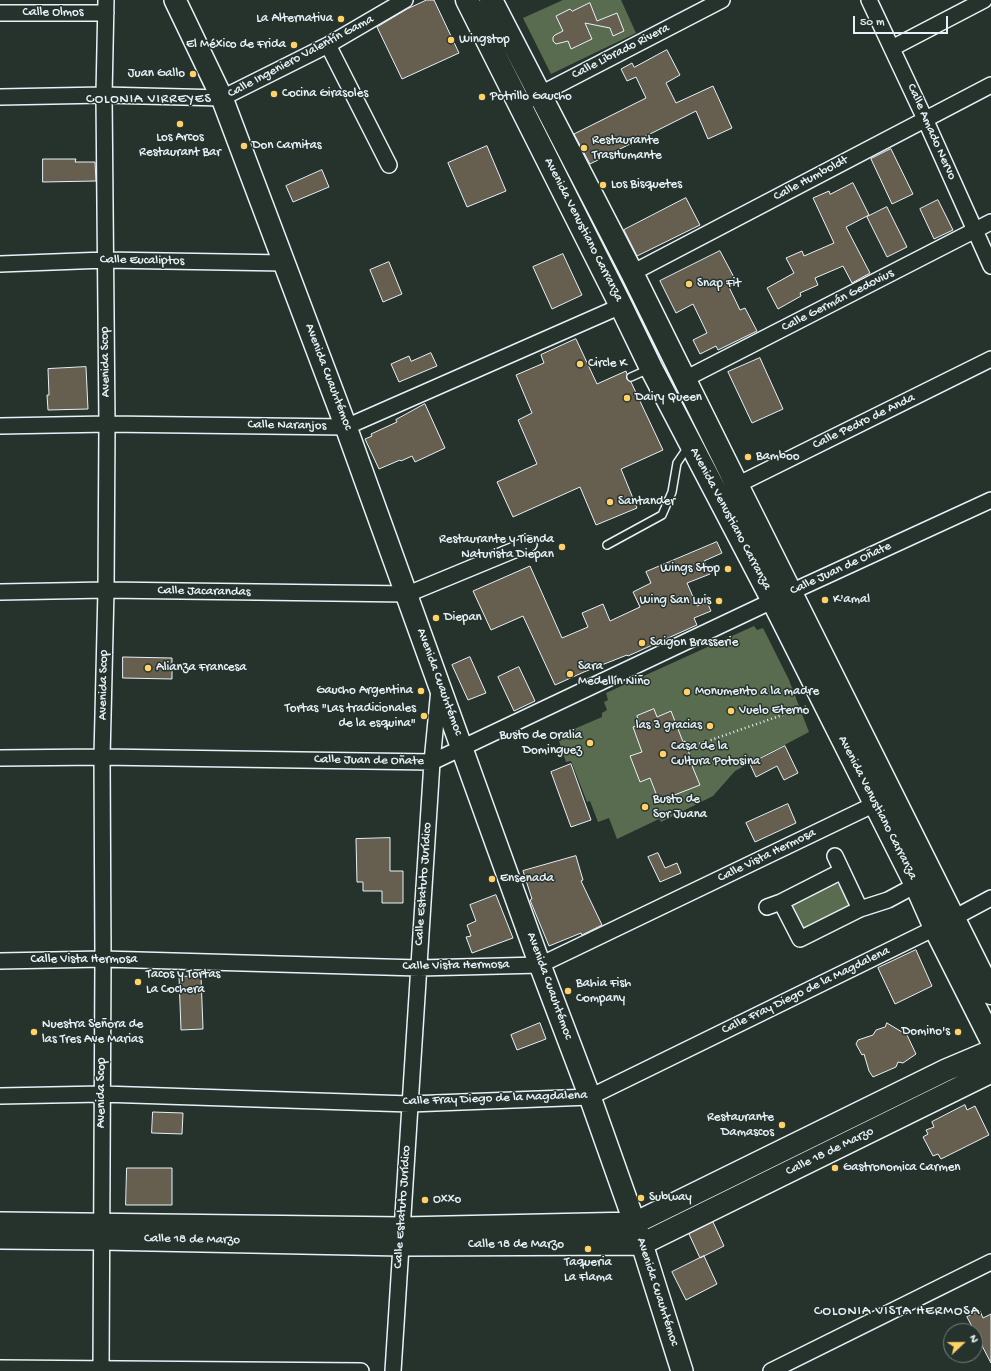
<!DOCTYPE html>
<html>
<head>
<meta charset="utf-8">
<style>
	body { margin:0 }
	#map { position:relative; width:991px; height:1371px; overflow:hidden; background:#26332d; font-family:"Gochi Hand",sans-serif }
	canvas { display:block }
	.north { position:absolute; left:943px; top:1323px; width:40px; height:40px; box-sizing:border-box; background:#26332d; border:1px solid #747f7e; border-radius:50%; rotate:68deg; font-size:11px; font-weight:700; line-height:16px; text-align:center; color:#e8f1f8 }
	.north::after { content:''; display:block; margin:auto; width:14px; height:18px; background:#ffd166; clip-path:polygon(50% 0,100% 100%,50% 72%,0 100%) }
	.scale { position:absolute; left:853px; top:16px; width:95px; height:18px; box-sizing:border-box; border:2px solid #e8f1f8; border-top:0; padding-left:5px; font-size:12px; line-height:14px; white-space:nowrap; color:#e8f1f8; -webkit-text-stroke:3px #26332d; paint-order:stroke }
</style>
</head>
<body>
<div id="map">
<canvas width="991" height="1371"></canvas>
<div class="north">N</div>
<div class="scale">50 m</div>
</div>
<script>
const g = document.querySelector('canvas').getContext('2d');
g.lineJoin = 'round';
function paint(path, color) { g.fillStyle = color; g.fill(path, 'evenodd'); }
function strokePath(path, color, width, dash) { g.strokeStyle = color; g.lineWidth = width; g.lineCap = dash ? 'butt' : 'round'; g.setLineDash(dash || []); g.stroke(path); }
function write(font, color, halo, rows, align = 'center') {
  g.font = font + ' "Gochi Hand",sans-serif'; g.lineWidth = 3; g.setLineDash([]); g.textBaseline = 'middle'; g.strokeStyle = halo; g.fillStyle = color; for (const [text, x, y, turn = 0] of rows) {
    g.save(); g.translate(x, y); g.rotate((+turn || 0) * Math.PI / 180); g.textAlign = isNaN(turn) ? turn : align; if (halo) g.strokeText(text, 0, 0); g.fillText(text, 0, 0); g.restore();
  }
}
paint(new Path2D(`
	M563 0H621L636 33 551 74 523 18Z
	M754 626 757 630 763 628 789 680 809 732 735 771 713 796 661 822 659 819 617 839 609 818 598 822 590 801 587 802 571 761 566 762 559 741 568 737 567 732 602 717V713L607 710 604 702 608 700 606 693Z
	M835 882C843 887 847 896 849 905L847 909 803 930 790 908 791 903Z`), '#596c4f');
const building = new Path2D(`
	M427 0H434L459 53 402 79 377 27 407 9Z
	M590 3 597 21 617 13 624 31 613 36 610 28 585 23 592 39 571 49 568 41 556 44 553 41V37L555 35 563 31 556 16 570 9 572 11Z
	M667 50 680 75 666 83 676 103 713 86 732 128 708 139 696 111 590 164 574 134 646 98 636 77 627 81 621 69 632 63 634 67Z
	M487 146 506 191 467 207 448 163Z
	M891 149 913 194 892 204 871 159Z
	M43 159H76L75 162H95L96 181 43 182Z
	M322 170 329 187 293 202 286 186Z
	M853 183 869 215 846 227 870 273 852 283 843 266 815 278 818 285 800 293 801 296 778 309 767 288 794 273 786 258 802 251 804 256 834 243 813 198 829 191 830 194Z
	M686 198 700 225 637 256 624 230Z
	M938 200 953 230 934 239 920 209Z
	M887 207 907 247 887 257 867 217Z
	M720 251 737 283 729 287 740 310 745 308 757 331 718 350 716 346 700 354 693 340 707 333 693 304 676 313 660 281Z
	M563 254 582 295 552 309 533 267Z
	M389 262 402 294 383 302 370 270Z
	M576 339 597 384 626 371 627 374V379L631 382 663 450 621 469 637 508 596 525 580 487 513 517 497 482 537 464 518 420 532 413 516 375 544 363 541 355Z
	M431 353 437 366 399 382 391 364 409 356 411 361Z
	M760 358 783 409 752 423 728 372Z
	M86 367 88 409 48 410 47 395H49L48 369Z
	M425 404 445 448 415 462 412 456 401 461 400 460 379 469 365 439 372 436 371 434 397 422 396 420Z
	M717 542 722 553 704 561 710 574 687 583 697 606 707 602 711 611 694 618 697 625 628 656 627 655 584 672 555 685 523 616 491 630 473 591 530 566 562 638 588 627 582 613 603 604 610 621 640 607 633 592 651 583 646 572Z
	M123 657 172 658V679L123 678Z
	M470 657 486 693 468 700 452 665Z
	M519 667 535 701 514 711 498 677Z
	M654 709 657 717 671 711 683 742 685 741 690 756H688L700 785 659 801 650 778 640 782 630 756 642 752 633 727 640 725 637 716Z
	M785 746 798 773 784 780 777 766 756 777 750 764Z
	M571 764 591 820 571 827 551 772Z
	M788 804 796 823 755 842 746 823Z
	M390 838V871H403V903H382V891H363V882H357L356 839Z
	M658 853 665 868 677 863 681 873 660 882 648 857Z
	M576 856 583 880 581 881 602 925 582 935 581 933 549 946 530 900 532 899 523 871Z
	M496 895 513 938 472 953 466 937 471 936 467 925 476 921 470 905Z
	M916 950 932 986 895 1004 878 968Z
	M201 976 203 1029 181 1030 179 977Z
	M540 1023 546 1039 517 1050 511 1035Z
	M887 1023 907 1035 916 1054 903 1063 898 1062 896 1067 873 1077 869 1071 864 1054 862 1055 856 1044 858 1040 873 1035 876 1030 885 1027Z
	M965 1105 967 1110 975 1106 989 1135 941 1159 938 1154 933 1156 923 1137 928 1134 926 1130 934 1127 932 1122Z
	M153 1112 183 1113 182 1134 152 1133Z
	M127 1168H172V1205H126Z
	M713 1222 724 1246 700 1258 689 1234Z
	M704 1256 717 1284 686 1300 672 1272Z
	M980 1311 983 1318 991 1314V1363L967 1317Z`);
paint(building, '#665e4f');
strokePath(building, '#e8f1f8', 1);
const lane = new Path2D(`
	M631 377 649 369
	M607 545 662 515 672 492 677 463 688 447`);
const street = new Path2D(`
	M869 0 925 119 991 266
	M0 13H106
	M328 45 389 165
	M892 48 984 0
	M0 97 104 95 222 98 328 45 405 0
	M531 99 722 0
	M0 264 105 260 285 263
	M632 273 991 85
	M685 379 991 222
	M0 426 107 424 346 427 621 306
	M737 485 991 359
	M0 592 106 590 408 594 529 544
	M0 758 102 757 432 762 791 592 991 500
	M835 856 860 909
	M781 902 800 939 860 909 888 900 916 885
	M767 907 781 902 842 871
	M0 961 103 959 419 968 540 965 875 804
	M0 1096 102 1094 410 1104 590 1097 935 928 991 898
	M0 1368 361 1371
	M101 1371 103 959 102 757 106 590 107 424 104 95 106 0
	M393 1371 432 762 439 689
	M771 1371 991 1262`);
const secondary = new Path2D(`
	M175 0 222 98 346 427 540 965 590 1097 642 1244 682 1371
	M0 1223 402 1228 635 1223 946 1070 991 1051
	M0 1238 102 1239 401 1245 642 1244 991 1072`);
const primary = new Path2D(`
	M467 0 621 306 651 368 773 601 916 885 935 928 991 1039
	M491 0 632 273 737 485 991 993`);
strokePath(lane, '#e8f1f8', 10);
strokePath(street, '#e8f1f8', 18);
strokePath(secondary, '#e8f1f8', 24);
strokePath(primary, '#e8f1f8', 25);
strokePath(new Path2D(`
	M688 748 808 706`), '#e8f1f8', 2.5, [1, 3]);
strokePath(lane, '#26332d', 7);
strokePath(street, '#26332d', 15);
strokePath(secondary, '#26332d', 21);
strokePath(primary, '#26332d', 22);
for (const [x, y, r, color] of [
	[341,19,4,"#ffd166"],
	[451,40,4,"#ffd166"],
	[294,45,4,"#ffd166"],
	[193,74,4,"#ffd166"],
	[274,94,4,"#ffd166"],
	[482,97,4,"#ffd166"],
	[180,124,4,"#ffd166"],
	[244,146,4,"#ffd166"],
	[584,148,4,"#ffd166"],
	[603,185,4,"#ffd166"],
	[689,284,4,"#ffd166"],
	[580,364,4,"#ffd166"],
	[627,398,4,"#ffd166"],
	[748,457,4,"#ffd166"],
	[610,502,4,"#ffd166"],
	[562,547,4,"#ffd166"],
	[728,569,4,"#ffd166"],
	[825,600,4,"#ffd166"],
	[719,601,4,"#ffd166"],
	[436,618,4,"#ffd166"],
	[642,643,4,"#ffd166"],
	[148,668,4,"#ffd166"],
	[570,674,4,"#ffd166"],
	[421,691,4,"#ffd166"],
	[687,692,4,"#ffd166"],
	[731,711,4,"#ffd166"],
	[424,716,4,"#ffd166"],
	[710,726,4,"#ffd166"],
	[590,743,4,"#ffd166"],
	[663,754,4,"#ffd166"],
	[645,807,4,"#ffd166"],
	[492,879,4,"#ffd166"],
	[138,982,4,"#ffd166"],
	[568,991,4,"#ffd166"],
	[34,1032,4,"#ffd166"],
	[958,1032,4,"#ffd166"],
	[782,1125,4,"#ffd166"],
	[835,1168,4,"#ffd166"],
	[641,1198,4,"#ffd166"],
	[425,1200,4,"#ffd166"],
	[588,1249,4,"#ffd166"]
]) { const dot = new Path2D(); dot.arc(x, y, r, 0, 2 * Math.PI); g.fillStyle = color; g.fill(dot); strokePath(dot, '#26332d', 1.5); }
write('13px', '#e8f1f8', '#26332d', [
	["Calle Olmos",53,13],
	["Calle Librado Rivera",621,52,-27],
	["Calle Ingeniero Valentín Gama",301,57,-28],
	["Calle Amado Nervo",931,132,66],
	["Calle Humboldt",811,179,-28],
	["Avenida Venustiano Carranza",583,230,63],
	["Calle Eucaliptos",142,261,1],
	["Calle Germán Gedovius",838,301,-27],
	["Avenida Scop",106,362,-91],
	["Avenida Cuauhtémoc",328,377,69],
	["Calle Pedro de Anda",864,422,-26],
	["Calle Naranjos",287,426,1],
	["Avenida Venustiano Carranza",730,519,62],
	["Calle Juan de Oñate",841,569,-25],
	["Calle Jacarandas",204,592,1],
	["Avenida Cuauhtémoc",439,682,70],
	["Avenida Scop",104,685,-89],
	["Calle Juan de Oñate",369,761,1],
	["Avenida Venustiano Carranza",877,808,63],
	["Calle Vista Hermosa",767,856,-26],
	["Calle Estatuto Jurídico",424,884,-86],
	["Calle Vista Hermosa",84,960],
	["Calle Vista Hermosa",456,966,-1],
	["Avenida Cuauhtémoc",549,986,70],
	["Calle Fray Diego de la Magdalena",806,991,-26],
	["Avenida Scop",102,1093,-90],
	["Calle Fray Diego de la Magdalena",495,1099,-2],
	["Calle 18 de Marzo",830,1152,-26],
	["Calle Estatuto Jurídico",403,1207,-86],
	["Calle 18 de Marzo",192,1240,1],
	["Calle 18 de Marzo",516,1245],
	["Avenida Cuauhtémoc",657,1292,72]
]);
write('13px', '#e8f1f8', '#26332d', [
	["La Alternativa",333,19,"right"],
	["Wingstop",459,40],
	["El México de Frida",286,45,"right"],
	["Juan Gallo",185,74,"right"],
	["Cocina Girasoles",282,94],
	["Potrillo Gaucho",490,97],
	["Los Arcos",180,138,"center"],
	["Restaurant Bar",180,153,"center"],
	["Restaurante",592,141],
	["TrasHumante",592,156],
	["Don Carnitas",252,146],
	["Los Bisquetes",611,185],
	["Snap Fit",697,284],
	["Circle K",588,364],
	["Dairy Queen",635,398],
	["Bamboo",756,457],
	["Santander",618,502],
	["Restaurante y Tienda",554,540,"right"],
	["Naturista Diepan",554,555,"right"],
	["Wings Stop",720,569,"right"],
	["K'amal",833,600],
	["Wing San Luis",711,601,"right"],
	["Diepan",444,618],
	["Saigon Brasserie",650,643],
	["Sara",578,667],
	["Medellín Niño",578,682],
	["Alianza Francesa",156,668],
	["Gaucho Argentina",413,691,"right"],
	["Monumento a la madre",695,692],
	["Tortas \"Las tradicionales",416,709,"right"],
	["de la esquina\"",416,724,"right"],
	["Vuelo Eterno",739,711],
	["las 3 gracias",702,726,"right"],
	["Busto de Oralia",582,736,"right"],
	["Dominguez",582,751,"right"],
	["Casa de la",671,747],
	["Cultura Potosina",671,762],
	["Busto de",653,800],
	["Sor Juana",653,815],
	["Ensenada",500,879],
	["Tacos y Tortas",146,975],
	["La Cochera",146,990],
	["Bahia Fish",576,984],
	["Company",576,999],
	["Nuestra Señora de",42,1025],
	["las Tres Ave Marias",42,1040],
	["Domino's",950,1032,"right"],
	["Restaurante",774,1118,"right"],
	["Damascos",774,1133,"right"],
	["Gastronomica Carmen",843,1168],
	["Subway",649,1198],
	["Oxxo",433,1200],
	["Taqueria",588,1263,"center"],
	["La Flama",588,1278,"center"]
], 'left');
g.letterSpacing = '1px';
write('14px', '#e8f1f8', '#26332d', [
	["COLONIA VIRREYES",149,100],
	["COLONIA VISTA HERMOSA",897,1312]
]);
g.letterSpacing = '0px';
</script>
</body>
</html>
